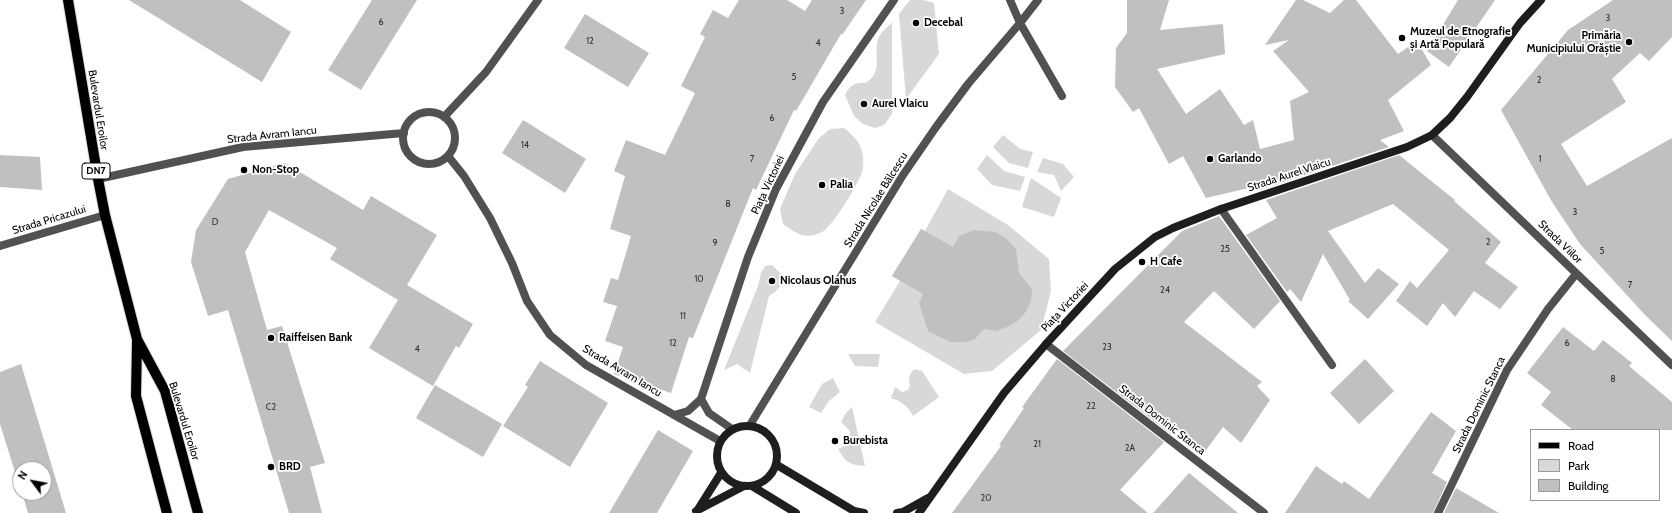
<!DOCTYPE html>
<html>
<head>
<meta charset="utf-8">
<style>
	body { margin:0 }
	#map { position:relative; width:1672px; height:513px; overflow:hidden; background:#fff; font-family:Cabin,sans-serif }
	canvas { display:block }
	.legend { position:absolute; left:1530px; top:429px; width:130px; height:72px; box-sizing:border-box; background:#fff; border:1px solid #999; margin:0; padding:5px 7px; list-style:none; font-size:12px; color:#000 }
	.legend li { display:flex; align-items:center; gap:8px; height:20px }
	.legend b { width:20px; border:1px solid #999 }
	.north { position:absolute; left:12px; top:461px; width:40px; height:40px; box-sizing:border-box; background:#fff; border:1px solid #999; border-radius:50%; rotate:302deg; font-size:11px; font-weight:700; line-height:16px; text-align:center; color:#000 }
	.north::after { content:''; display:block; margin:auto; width:14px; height:18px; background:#000; clip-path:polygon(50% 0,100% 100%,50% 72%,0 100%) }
</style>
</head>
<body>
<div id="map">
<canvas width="1672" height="513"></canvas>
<ul class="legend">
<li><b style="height:5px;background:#000"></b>Road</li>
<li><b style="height:11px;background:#d8d8d8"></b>Park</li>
<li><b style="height:11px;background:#c0c0c0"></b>Building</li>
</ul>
<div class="north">N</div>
</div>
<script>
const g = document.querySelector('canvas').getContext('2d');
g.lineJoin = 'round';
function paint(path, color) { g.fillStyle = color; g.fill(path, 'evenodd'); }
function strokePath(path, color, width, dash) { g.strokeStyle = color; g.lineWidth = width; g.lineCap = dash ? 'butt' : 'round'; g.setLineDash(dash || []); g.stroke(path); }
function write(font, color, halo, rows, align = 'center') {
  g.font = font + ' Cabin,sans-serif'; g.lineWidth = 3.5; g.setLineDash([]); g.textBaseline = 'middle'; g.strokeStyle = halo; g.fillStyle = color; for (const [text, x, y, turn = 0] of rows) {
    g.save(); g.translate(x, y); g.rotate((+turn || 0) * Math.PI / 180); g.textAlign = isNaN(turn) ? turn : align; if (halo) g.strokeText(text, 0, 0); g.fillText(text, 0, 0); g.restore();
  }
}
paint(new Path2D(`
	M910 0H923L934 3 939 54 906 99 899 14Z
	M892 22V114L884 125 875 128 863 124 854 116 845 95C850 85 855 82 866 83 884 70 873 57 878 39 880 33 888 27 892 22Z
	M844 128C858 139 865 149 863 167 863 178 834 223 825 230 823 232 817 234 814 235 801 238 793 231 783 224L780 209 795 174 819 138 830 129Z
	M1003 135 1020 149 1033 152 1028 168 1009 163 993 147Z
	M987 155 1004 171 1025 177 1020 191 992 185 977 169Z
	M1043 158 1063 164 1074 177 1061 191 1054 175 1037 172Z
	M1031 178 1061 198 1054 217 1022 207Z
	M948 189 1008 225 1049 259 1051 291 1041 330 992 371 964 374 875 322 900 281 892 276 921 229 925 231Z
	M772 265 784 277C782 286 777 291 769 296L750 373 737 364 724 370 758 286 761 273 765 266Z
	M848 354H880L878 367 855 366Z
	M915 369 922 371 939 397 913 416C908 406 902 402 891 398L895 387 902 392 908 390 910 385C908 377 909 374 915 369Z
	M833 378 840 392 829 401 821 413 809 407 822 384Z
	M852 407 865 466C849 465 846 462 838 449 847 445 850 441 850 431L841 422 846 413Z`), '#d8d8d8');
paint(new Path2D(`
	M129 0H240L291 32 262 82Z
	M372 0H417L361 90 328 70Z
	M739 0H787L805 11 812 0H866L842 35 841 34 796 111 794 110 756 190 753 188 693 338 689 337 671 393 614 374 623 347 605 341 617 306 603 302 611 278 618 280 631 236 610 229 625 176 614 171 626 140 665 155 695 93 681 86 705 37 700 34 713 10 728 18Z
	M1127 0H1169L1160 30 1223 24 1225 54 1157 69 1186 114 1220 89 1244 125 1253 120 1260 149 1294 140 1290 101 1309 92 1273 51 1289 40 1265 45 1296 0H1303L1330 13 1344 0H1356L1398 54 1417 41 1431 65 1388 100 1404 131 1380 140 1389 147 1260 190 1257 186 1206 198 1183 156 1169 164 1139 108 1133 112 1115 87 1116 48 1127 33Z
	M1458 0H1495L1449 67 1427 51Z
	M1613 0H1672V37L1649 61 1640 53 1612 79 1626 102 1561 144 1587 186 1672 138V341L1646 316 1580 244 1552 202 1501 110 1568 30Z
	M585 14 649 53 628 87 564 48Z
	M523 120 586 159 565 193 502 153Z
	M0 155 40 157 42 190 0 187Z
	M1399 155 1455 200 1454 201 1501 242 1485 263 1518 287 1500 309 1474 291 1455 317 1443 303 1427 326 1396 301 1410 281 1417 288 1449 250 1393 204 1328 231 1365 283 1378 268 1399 284 1368 319 1348 301 1350 300 1323 254 1301 302 1290 289 1287 292 1246 235 1277 218 1266 200Z
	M285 163 363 210 371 196 437 235 398 300 330 259 337 248 269 210 245 252 267 330 282 326 325 463 310 467 322 513H289L228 310 208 316 191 262 196 230 228 179Z
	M1219 216 1280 301 1254 329 1214 291 1184 322 1262 382 1257 386 1270 400 1241 443 1223 427 1204 453 1175 429 1171 434 1063 351 1182 231Z
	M921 229 953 247 959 236 974 230 995 232 1006 238 1016 249 1019 273 1032 289 1031 301 1025 313 1016 322 1007 327 996 331 984 329 974 340 965 342H950L928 331 919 303 923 294 892 276Z
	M407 285 473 324 459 348 456 346 433 386 369 348Z
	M1563 327 1594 351 1603 340 1632 363 1629 366 1672 402V430H1573L1541 405 1551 392 1527 373Z
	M1057 359 1164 442 1120 490 1148 513H952L1001 446 999 445 1024 408 1022 407Z
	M1365 359 1394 391 1359 424 1330 393Z
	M540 361 608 403 570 467 503 426 528 387 525 385Z
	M21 364 66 513H28L22 493H44V469H20V488L0 424V372Z
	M435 385 502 424 483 457 416 418Z
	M1431 412 1456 431 1432 473 1447 482 1433 513H1285L1316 466 1342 484 1344 481 1369 499Z
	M658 430 693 451 657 513H609Z
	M1189 473 1238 513H1153Z
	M1456 488 1499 513H1444Z`), '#c0c0c0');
const primary = new Path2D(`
	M68 0 98 179 105 215 137 339 165 391 198 513
	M137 341 136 396 167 513`);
strokePath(primary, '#dbdbdb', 12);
strokePath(new Path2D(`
	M1010 0 1020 23 1062 96
	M750 425 903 175 936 127 968 84 1020 23 1038 0`), '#515151', 8);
strokePath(new Path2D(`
	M1432 135 1672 365
	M448 156 464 176 490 218 512 263 527 301 550 335 586 365 720 441
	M1221 209 1332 365
	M0 246 105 215
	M1046 344 1264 513
	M674 415 688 411 701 399
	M732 429 709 413 701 399 748 257 776 189 823 102 894 0
	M1438 513 1507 370 1548 309 1576 274`), '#515151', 8);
strokePath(new Path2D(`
	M403 138a26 26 0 1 1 52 0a26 26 0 1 1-52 0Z
	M444 117 486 72 538 0
	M98 179 243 147 404 133`), '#515151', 8);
strokePath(new Path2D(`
	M717 456a30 30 0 1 1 60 0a30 30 0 1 1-60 0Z
	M777 465 854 511 864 513
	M752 486 796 513
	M696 511 744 486
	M697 511 721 473
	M897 513 903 512 928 498
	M919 513 1004 393 1046 344 1115 269 1155 237 1173 228 1221 209 1407 147 1432 135 1450 118 1467 97 1520 23 1541 0`), '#1e1e1e', 8);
strokePath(primary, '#000', 10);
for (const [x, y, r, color] of [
	[916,23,4,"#000"],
	[1402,38,4,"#000"],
	[1629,42,4,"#000"],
	[864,104,4,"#000"],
	[1210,159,4,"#000"],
	[244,170,4,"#000"],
	[822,185,4,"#000"],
	[1142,262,4,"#000"],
	[772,281,4,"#000"],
	[271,338,4,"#000"],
	[835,441,4,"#000"],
	[271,467,4,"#000"]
]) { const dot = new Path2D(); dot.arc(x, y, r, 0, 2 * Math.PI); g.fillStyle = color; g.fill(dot); strokePath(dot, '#fff', 1.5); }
write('9px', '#303030', null, [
	["3",842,11],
	["3",1608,18],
	["6",381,22],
	["12",590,41],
	["4",818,43],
	["5",794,77],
	["2",1539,80],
	["6",772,118],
	["14",525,145],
	["7",752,159],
	["1",1540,159],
	["8",728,204],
	["3",1575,212],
	["D",215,222],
	["2",1488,242],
	["9",715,243],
	["25",1225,249],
	["5",1602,251],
	["10",699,279],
	["7",1630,285],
	["24",1165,290],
	["11",683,316],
	["12",673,343],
	["6",1567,343],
	["23",1107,347],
	["4",417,349],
	["8",1613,379],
	["22",1091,406],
	["C2",271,407],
	["21",1037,444],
	["2A",1130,448],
	["20",986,498]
]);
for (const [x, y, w] of [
	[96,171,28]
]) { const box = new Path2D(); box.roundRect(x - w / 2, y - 8, w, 16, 3); g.fillStyle = '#fff'; g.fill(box); strokePath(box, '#000', 1); }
write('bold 10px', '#000', null, [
	["DN7",96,171]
]);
write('bold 11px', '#000', '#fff', [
	["Decebal",924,23],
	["Muzeul de Etnografie",1410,32],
	["și Artă Populară",1410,45],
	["Primăria",1621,36,"right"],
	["Municipiului Orăștie",1621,49,"right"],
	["Aurel Vlaicu",872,104],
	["Garlando",1218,159],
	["Non-Stop",252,170],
	["Palia",830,185],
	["H Cafe",1150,262],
	["Nicolaus Olahus",780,281],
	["Raiffeisen Bank",279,338],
	["Burebista",843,441],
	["BRD",279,467]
], 'left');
write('11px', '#000', '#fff', [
	["Bulevardul Eroilor",98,110,81],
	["Strada Avram Iancu",272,135,-6],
	["Strada Aurel Vlaicu",1289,175,-18],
	["Piața Victoriei",768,185,-65],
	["Strada Nicolae Bălcescu",876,200,-58],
	["Strada Pricazului",49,220,-17],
	["Strada Viilor",1560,242,44],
	["Piața Victoriei",1065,307,-47],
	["Strada Avram Iancu",622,371,31],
	["Strada Dominic Stanca",1479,405,-64],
	["Strada Dominic Stanca",1162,420,38],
	["Bulevardul Eroilor",184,421,73]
]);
</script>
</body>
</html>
